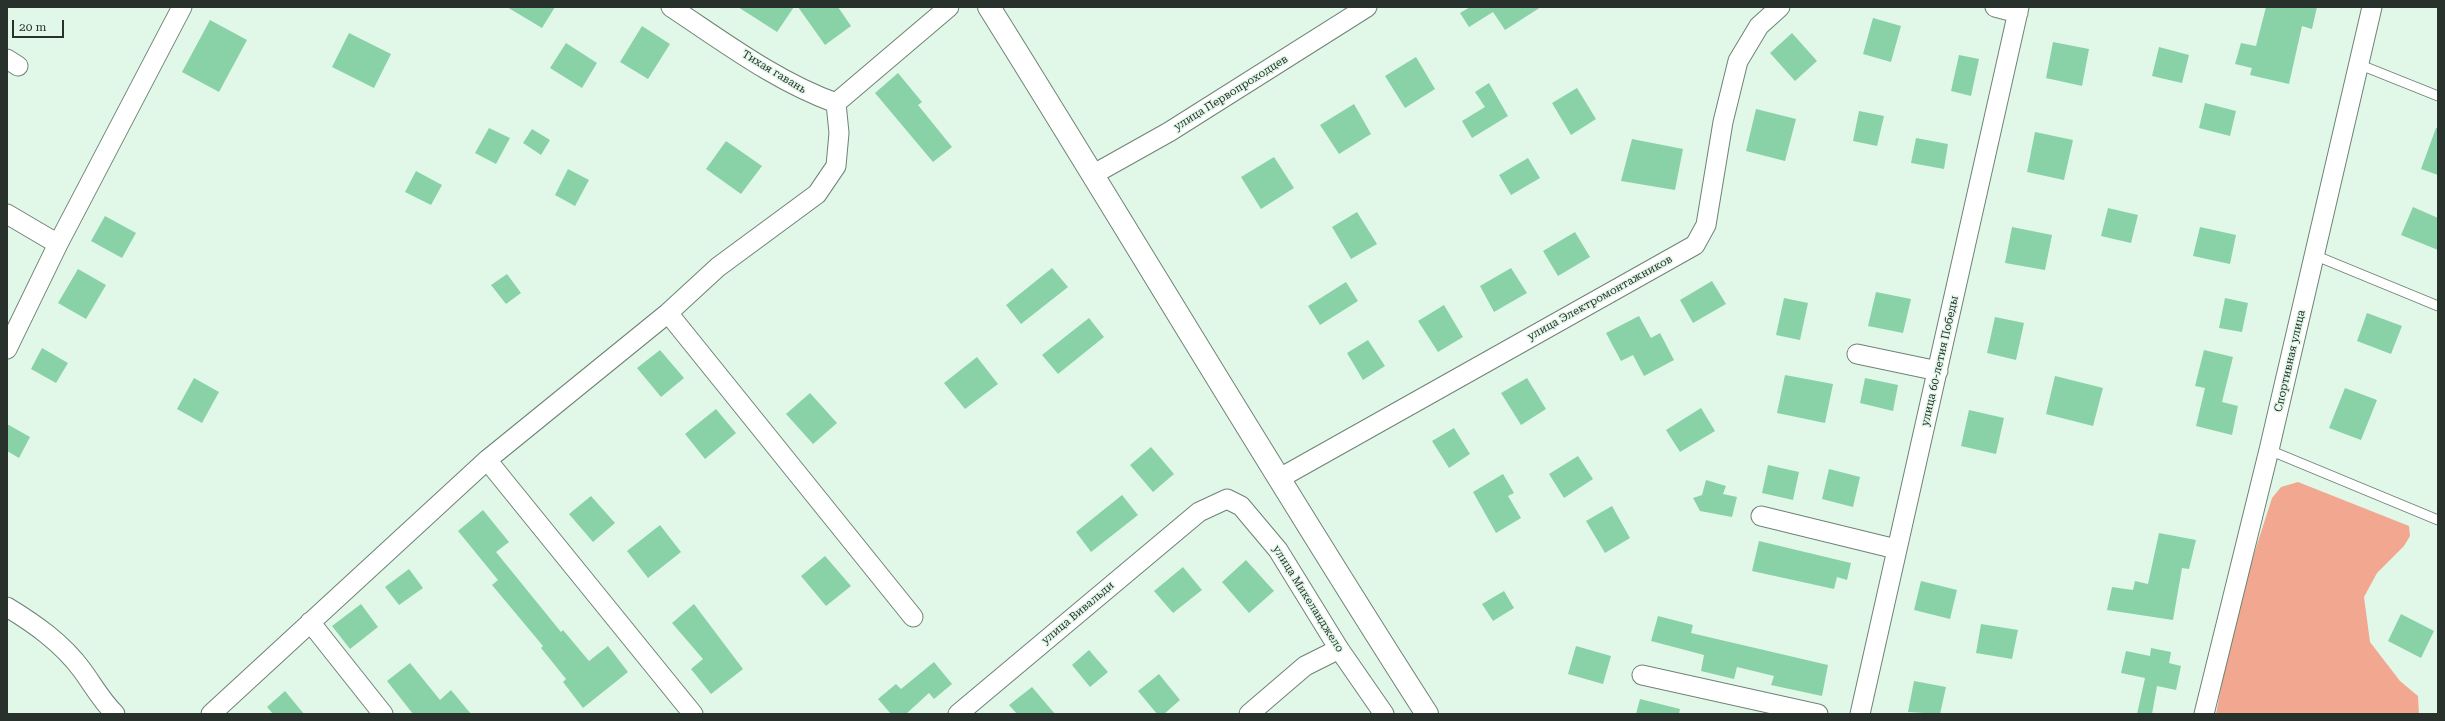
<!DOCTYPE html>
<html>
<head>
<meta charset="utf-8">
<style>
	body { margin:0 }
	#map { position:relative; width:2445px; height:721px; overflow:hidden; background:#e1f8e9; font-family:"Roboto Serif",serif }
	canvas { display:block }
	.frame { position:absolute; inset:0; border:8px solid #29312c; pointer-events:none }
	.scale { position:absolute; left:12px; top:20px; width:52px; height:18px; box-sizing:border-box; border:2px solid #29312c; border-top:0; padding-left:5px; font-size:12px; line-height:14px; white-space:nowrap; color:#29312c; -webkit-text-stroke:3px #e1f8e9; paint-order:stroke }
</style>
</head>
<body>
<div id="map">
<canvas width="2445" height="721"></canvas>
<div class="frame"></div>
<div class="scale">20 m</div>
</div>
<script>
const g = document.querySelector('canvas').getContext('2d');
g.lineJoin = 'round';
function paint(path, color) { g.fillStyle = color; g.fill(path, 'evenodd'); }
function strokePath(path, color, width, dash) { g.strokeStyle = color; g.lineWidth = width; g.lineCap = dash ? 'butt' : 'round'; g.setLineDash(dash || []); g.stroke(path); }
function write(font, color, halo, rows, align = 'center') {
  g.font = font + ' "Roboto Serif",serif'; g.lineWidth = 3; g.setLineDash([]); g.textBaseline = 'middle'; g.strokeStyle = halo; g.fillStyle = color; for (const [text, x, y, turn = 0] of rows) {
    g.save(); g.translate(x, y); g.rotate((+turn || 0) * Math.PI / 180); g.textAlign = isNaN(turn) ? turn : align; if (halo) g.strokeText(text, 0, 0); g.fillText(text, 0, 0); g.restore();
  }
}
paint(new Path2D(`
	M2298 482 2409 526 2410 536 2404 546 2377 573 2364 597 2370 642 2400 681 2418 696 2419 714H2216L2235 613 2272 498 2281 487Z`), '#f2a791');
paint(new Path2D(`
	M507 7H555L542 28Z
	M738 7H794L777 32Z
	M798 7H838L851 26 825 45Z
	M1470 7H1541L1505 30 1493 12 1469 27 1460 13Z
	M2266 7H2317L2312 29 2302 26 2289 84 2250 75 2252 68 2235 64 2241 43 2256 46Z
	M1873 18 1901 26 1891 62 1863 54Z
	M210 20 247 40 219 92 182 72Z
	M642 26 670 44 648 79 620 62Z
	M349 33 391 54 374 88 332 67Z
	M1792 33 1817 61 1795 81 1770 53Z
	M2053 42 2089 49 2082 86 2046 78Z
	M566 43 597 63 582 88 550 68Z
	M2159 47 2189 55 2182 83 2152 76Z
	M1959 55 1979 59 1971 96 1951 91Z
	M1416 57 1435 89 1405 108 1385 76Z
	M898 73 922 102 918 105 952 147 933 162 875 93Z
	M1489 83 1508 116 1472 138 1462 121 1485 107 1475 92Z
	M1577 88 1596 119 1571 135 1552 103Z
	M2205 103 2236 111 2230 136 2199 128Z
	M1354 104 1371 134 1339 154 1320 125Z
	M1756 109 1796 119 1785 161 1746 151Z
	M1859 111 1884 116 1877 146 1853 141Z
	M489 128 510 138 496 164 475 153Z
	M2436 128H2438V175L2421 169Z
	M532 129 550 140 541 155 523 143Z
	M2035 132 2073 140 2064 180 2027 172Z
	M1916 138 1948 144 1944 169 1911 163Z
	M1632 139 1683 149 1675 190 1621 181Z
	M726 141 762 166 741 194 706 169Z
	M1274 157 1294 188 1261 209 1241 177Z
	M1528 158 1540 178 1511 195 1499 175Z
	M568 169 589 180 575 206 555 195Z
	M416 171 442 185 431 205 405 192Z
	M2413 207 2438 218V250L2401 235Z
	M2108 208 2138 215 2131 243 2101 236Z
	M1357 212 1377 244 1351 259 1332 227Z
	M105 216 136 233 122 258 91 241Z
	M2012 227 2052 235 2045 270 2005 263Z
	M2200 227 2236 235 2230 264 2193 256Z
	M1575 232 1590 257 1558 276 1543 251Z
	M1052 268 1068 287 1021 324 1006 305Z
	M1511 268 1527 293 1494 312 1480 286Z
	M78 269 106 285 86 319 58 303Z
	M507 274 521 293 506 304 491 285Z
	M1712 281 1726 304 1693 323 1680 300Z
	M1346 282 1358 301 1320 325 1308 306Z
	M1876 292 1911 299 1903 333 1868 326Z
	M1784 298 1808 303 1800 340 1776 335Z
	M2225 298 2248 303 2242 332 2219 328Z
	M1444 305 1463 337 1438 352 1418 321Z
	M2367 313 2402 326 2391 354 2357 341Z
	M1639 316 1651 338 1660 333 1674 360 1644 376 1633 355 1621 361 1606 333Z
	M1995 317 2024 323 2016 360 1987 353Z
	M1089 318 1104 337 1058 374 1042 355Z
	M1368 340 1385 366 1363 380 1347 353Z
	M42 348 68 363 56 383 31 369Z
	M660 350 684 378 661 397 637 368Z
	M2204 350 2233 357 2222 402 2238 406 2232 435 2196 426 2205 388 2195 386Z
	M977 357 998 384 965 409 944 383Z
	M1785 375 1833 384 1825 423 1777 413Z
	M2055 376 2103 388 2093 426 2046 414Z
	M194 378 219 392 202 423 177 409Z
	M1527 378 1546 409 1521 425 1501 393Z
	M1865 378 1898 385 1893 411 1860 403Z
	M2345 388 2377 400 2361 440 2329 428Z
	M810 393 837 423 813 444 786 414Z
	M1701 408 1715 431 1680 452 1666 430Z
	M716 409 736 433 705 459 685 434Z
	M1969 410 2004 418 1996 454 1961 446Z
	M7 424 30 437 19 458 7 451Z
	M1454 428 1470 454 1449 468 1432 441Z
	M1151 447 1174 474 1153 492 1130 465Z
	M1578 456 1593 479 1564 498 1549 474Z
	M1768 465 1799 472 1793 500 1762 493Z
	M1829 469 1860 477 1853 507 1822 499Z
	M1503 474 1514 493 1508 496 1521 518 1496 533 1473 492Z
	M1706 480 1726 486 1723 494 1737 497 1732 517 1700 511 1693 498 1702 495Z
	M1122 495 1138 515 1091 552 1076 532Z
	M591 496 615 523 593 542 569 514Z
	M1612 506 1630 538 1605 553 1586 521Z
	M483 510 509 542 496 552 561 632 563 630 589 661 608 646 628 672 583 708 563 682 566 679 541 648 543 646 492 585 498 580 458 531Z
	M660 525 681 552 648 578 627 551Z
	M2159 533 2196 540 2189 569 2182 568 2173 620 2107 610 2112 587 2133 590 2135 581 2148 584Z
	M1759 541 1851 563 1847 580 1837 577 1834 589 1752 571Z
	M825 556 851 586 826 606 801 576Z
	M1246 560 1274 591 1249 613 1222 582Z
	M1183 567 1202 590 1173 613 1154 591Z
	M409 569 423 588 399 605 385 587Z
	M1921 581 1957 590 1950 619 1914 610Z
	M1504 591 1514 608 1493 621 1482 604Z
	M361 604 378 627 350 649 332 626Z
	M694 604 743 669 711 694 691 669 703 659 672 623Z
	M2401 614 2434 631 2421 658 2388 641Z
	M1658 616 1693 625 1691 633 1828 665 1822 696 1771 685 1774 676 1737 667 1734 679 1701 671 1704 655 1651 641Z
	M1981 624 2018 630 2012 659 1976 653Z
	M1576 646 1611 656 1603 684 1568 674Z
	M2151 648 2171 652 2169 663 2181 666 2176 690 2157 686 2152 714H2137L2145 678 2121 673 2126 651 2150 656Z
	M1089 650 1108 672 1090 687 1072 665Z
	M934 662 952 684 934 699 929 693 906 714H891L878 699 896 684 901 689Z
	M410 663 440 700 451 690 471 714H413L387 681Z
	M1159 674 1180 700 1164 714H1157L1138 691Z
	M1914 681 1946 687 1940 714 1908 712Z
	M1032 687 1055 714H1017L1009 705Z
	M285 691 304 714H273L267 707Z
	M1640 699 1680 709 1679 714H1636Z`), '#89d2a8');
const service = new Path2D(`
	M2358 64 2438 96
	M2314 255 2438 306
	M2269 450 2438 520`);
const minor = new Path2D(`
	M671 7C724 42 777 82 836 103L949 7
	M1995 7 2018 13
	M7 59 18 66
	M1094 174 1169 132 1367 7
	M7 214 58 244
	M668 313 913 617
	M7 349 58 244 182 7
	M1857 354 1938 371
	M487 460 693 714
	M1280 478 1695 245 1706 225 1723 122 1738 61 1759 26 1780 7
	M1761 516 1896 549
	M7 607C35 624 62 643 82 670 93 685 101 700 115 714
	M310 622 383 714
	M1642 675 1818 714
	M211 714 487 460 668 313 718 267 817 194 836 166 839 133 836 103
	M958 714 1199 512 1227 499 1241 506 1278 550 1339 649 1384 714
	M1249 714 1305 666 1339 649
	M1860 714 2019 7
	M2204 714 2269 450 2372 7`);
const tertiary = new Path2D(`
	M989 7C1136 242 1277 481 1427 714`);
strokePath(service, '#6e8376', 11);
strokePath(minor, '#6e8376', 21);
strokePath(tertiary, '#6e8376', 24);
strokePath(service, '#fff', 9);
strokePath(minor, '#fff', 19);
strokePath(tertiary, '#fff', 22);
write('11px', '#29312c', '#e1f8e9', [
	["Тихая гавань",774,72,31],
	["улица Первопроходцев",1231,93,-32],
	["улица Электромонтажников",1600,298,-29],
	["улица 60-летия Победы",1940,361,-77],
	["Спортивная улица",2290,361,-77],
	["улица Микеланджело",1308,599,58],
	["улица Вивальди",1078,613,-40]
]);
</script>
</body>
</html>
